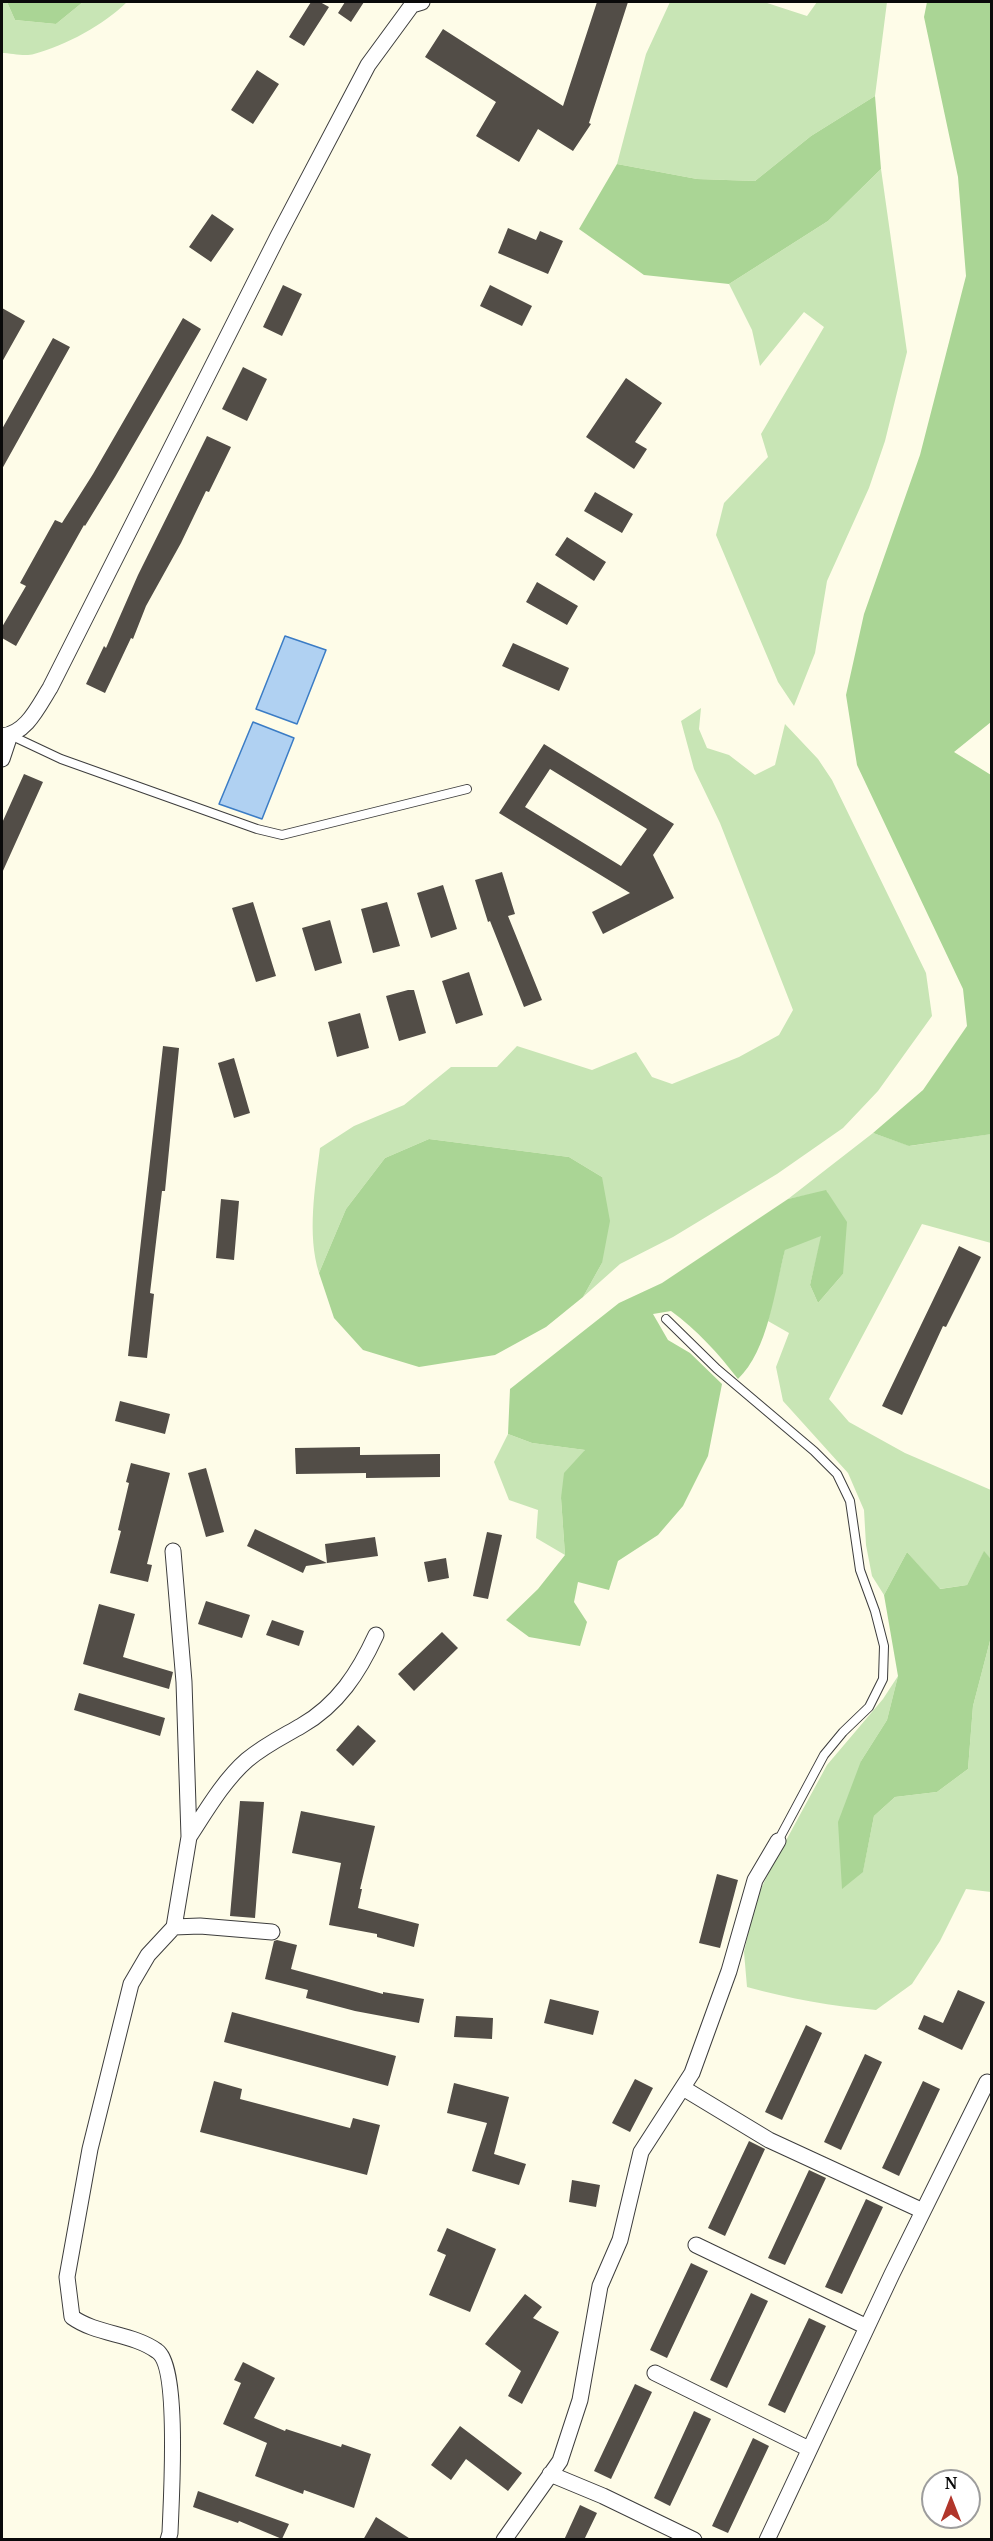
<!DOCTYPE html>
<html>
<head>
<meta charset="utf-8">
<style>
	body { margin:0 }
	#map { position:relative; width:993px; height:2541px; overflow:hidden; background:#fefce8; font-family:"Noto Serif",serif }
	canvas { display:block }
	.frame { position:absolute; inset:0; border:3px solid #0a0a0a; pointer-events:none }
	.north { position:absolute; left:921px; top:2469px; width:60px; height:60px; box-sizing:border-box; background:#fff; border:2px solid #9d9d9d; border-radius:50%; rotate:0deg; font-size:16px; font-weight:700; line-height:24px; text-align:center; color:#0a0a0a }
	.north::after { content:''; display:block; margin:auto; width:21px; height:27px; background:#b1362b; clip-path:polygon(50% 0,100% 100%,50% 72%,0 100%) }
</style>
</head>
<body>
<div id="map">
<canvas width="993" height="2541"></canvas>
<div class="frame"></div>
<div class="north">N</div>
</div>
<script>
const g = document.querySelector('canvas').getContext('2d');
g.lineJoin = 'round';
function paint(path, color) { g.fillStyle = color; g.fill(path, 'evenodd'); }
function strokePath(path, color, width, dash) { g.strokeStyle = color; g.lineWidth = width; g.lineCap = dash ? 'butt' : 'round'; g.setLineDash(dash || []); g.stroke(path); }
paint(new Path2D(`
	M2 2H7L15 20 56 24 83 2H127C105 24 65 46 34 54 25 57 11 53 2 53Z
	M670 2H764L807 16 817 2H887L875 96 811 136 755 181 697 179 617 164 646 54Z
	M881 169 907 352 885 441 869 488 827 581 815 653 794 706 778 682 716 535 724 503 768 457 761 434 824 327 804 312 760 366 752 330 729 284 828 221Z
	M701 708 699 729 707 748 729 755 755 775 775 765 785 724 818 759 832 780 926 973 932 1016 878 1091 843 1128 777 1174 673 1237 620 1264 583 1297 602 1263V1177L569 1157 429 1139 385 1158 346 1209 319 1273C307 1234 315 1188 320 1148L354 1126 404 1105 451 1067H497L517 1046 592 1070 636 1052 652 1077 672 1084 739 1057 779 1035 793 1010 720 823 694 769 681 721Z
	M873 1133 910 1146 991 1134V1243L922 1224 829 1399 849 1422 905 1453 991 1490V1559L984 1552 967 1585 939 1589 907 1552 884 1595 872 1576 866 1545 864 1510 848 1473 783 1401 776 1367 789 1333 768 1321 785 1249 822 1235 810 1285 818 1303 843 1274 827 1191 788 1199Z
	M508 1434 532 1443 585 1450 561 1498 565 1555 536 1538 538 1510 509 1500 494 1462Z
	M991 1637V1892L966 1889 940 1941 912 1984 876 2010C832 2006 790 1999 747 1987L744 1952 756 1899 770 1870 827 1765 883 1699 898 1676 887 1720 861 1761 863 1871 874 1816 895 1797 937 1792 968 1769 973 1706Z`), '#c8e5b5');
paint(new Path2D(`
	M7 2H83L56 24 15 20Z
	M927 2H991V722L954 752 991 775 992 1134 909 1146 873 1133 923 1090 967 1026 963 989 857 765 846 695 864 614 920 455 966 276 958 177 924 17Z
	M875 96 881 169 828 221 729 284 644 275 579 229 617 164 697 179 755 181 811 136Z
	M429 1139 569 1157 602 1177 610 1221 602 1263 583 1297 546 1327 495 1355 419 1367 363 1350 334 1318 319 1273 346 1209 385 1158Z
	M826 1190 847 1222 843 1274 818 1303 810 1285 821 1236 785 1250C775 1289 768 1351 738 1379 718 1353 697 1330 671 1311L653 1314 668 1340 690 1353 722 1384 708 1456 683 1506 658 1535 618 1561 609 1590 578 1582 574 1602 587 1622 580 1646 529 1637 506 1620 538 1589 565 1555 561 1498 564 1473 585 1450 532 1443 508 1434 510 1389 619 1303 662 1283 788 1199Z
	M984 1551 991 1559V1637L973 1706 968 1769 937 1792 895 1797 874 1816 863 1872 842 1889 838 1822 861 1761 887 1720 898 1676 884 1595 907 1552 940 1589 967 1585Z`), '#aad595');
const water = new Path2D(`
	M285 636 326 650 297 724 256 709Z
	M253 722 294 738 262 819 219 804Z`);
paint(water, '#b0d1f2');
strokePath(water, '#3b7cc5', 1.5);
paint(new Path2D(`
	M311 2H320L329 7 304 46 289 37Z
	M345 2H364L351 22 338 13Z
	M597 2H628L589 123 591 124 573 151 538 129 519 162 476 136 496 102 425 57 443 29 563 106Z
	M257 70 279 84 253 124 231 110Z
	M212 214 234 229 211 262 189 247Z
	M508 228 536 240 540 231 563 241 548 274 498 253Z
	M283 285 302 294 282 336 263 327Z
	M490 285 532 306 522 326 480 306Z
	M2 308 25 321 2 362Z
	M183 318 201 329 115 477 85 526 84 525 16 646 2 638V627L26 586 20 583 55 520 62 523 93 474Z
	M53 338 70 347 2 469V429Z
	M243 367 267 379 247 421 222 409Z
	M626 378 662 403 635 442 647 449 634 469 586 437Z
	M207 436 231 447 209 492 206 491 181 543 146 606 133 639 131 638 105 693 86 684 104 646 106 648 138 575Z
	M595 492 633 514 622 533 584 511Z
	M567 537 606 562 594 581 555 555Z
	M537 582 578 606 567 625 526 602Z
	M513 643 569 668 559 691 502 666Z
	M544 744 674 824 653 855 674 898 603 934 592 912 630 893 499 813ZM550 769 647 829 621 866 525 807Z
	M24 774 43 782 2 873V823Z
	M502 872 515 914 508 916 542 1000 524 1007 490 921 488 922 475 880Z
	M443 885 457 929 431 938 417 893Z
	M253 902 276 976 256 982 232 908Z
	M387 902 400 946 373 953 361 909Z
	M330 920 342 963 315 971 302 928Z
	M469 972 483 1015 456 1024 442 981Z
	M408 990H414L426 1033 399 1041 386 996Z
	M360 1013 369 1048 337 1057 328 1022Z
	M163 1046 179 1048 165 1191H162L150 1293 154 1294 147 1358 128 1356Z
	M234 1058 250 1113 234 1118 218 1063Z
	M221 1199 239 1201 234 1260 216 1258Z
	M959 1246 981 1257 946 1327 943 1326 902 1415 882 1406Z
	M120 1401 170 1414 165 1434 115 1421Z
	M360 1447V1455L440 1454V1477L366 1478V1473L296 1474 295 1448Z
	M131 1463 170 1473 147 1564 152 1565 148 1582 110 1573 121 1531 118 1530 129 1483 126 1482Z
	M206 1468 224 1532 206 1537 188 1473Z
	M255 1529 327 1563 306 1566 303 1573 247 1546Z
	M487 1532 502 1535 488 1599 473 1596Z
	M375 1537 378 1556 327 1563 325 1544Z
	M446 1558 449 1578 428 1582 424 1562Z
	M206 1601 250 1615 242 1638 198 1624Z
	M99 1604 135 1614 123 1657 173 1672 169 1689 83 1664Z
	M272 1620 304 1631 299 1646 266 1635Z
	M442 1632 458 1648 414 1691 398 1674Z
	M79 1693 165 1718 160 1736 74 1710Z
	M358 1725 376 1741 353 1766 336 1750Z
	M240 1801 264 1802 255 1918 230 1916Z
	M301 1811 375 1826 360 1889H362L358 1908 419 1924 414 1947 377 1937V1934L329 1925 341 1863 292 1853Z
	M717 1874 738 1880 720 1948 699 1943Z
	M277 1940 297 1945 291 1969 383 1994V1992L424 1999 419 2023 355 2011 306 1998 308 1990 265 1979 274 1941Z
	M958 1990 985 2002 962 2050 918 2029 924 2015 943 2023Z
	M550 1999 599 2011 593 2035 544 2023Z
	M232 2012 396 2056 388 2086 224 2042Z
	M456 2016 493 2018 492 2039 454 2037Z
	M806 2025 822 2033 782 2120 765 2112Z
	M865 2054 882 2062 841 2150 824 2142Z
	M635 2079 653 2088 630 2132 612 2123Z
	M214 2081 242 2089 240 2099 350 2128 353 2118 380 2125 367 2175 200 2132Z
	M923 2081 940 2089 899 2176 882 2168Z
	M454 2083 509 2097 494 2154 526 2164 519 2185 472 2171 487 2123 447 2113Z
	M749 2141 765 2149 725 2236 708 2228Z
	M809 2170 826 2178 785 2265 768 2258Z
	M572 2180 600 2185 596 2207 569 2202Z
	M866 2199 883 2207 842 2294 825 2287Z
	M447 2228 496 2249 470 2312 429 2295 446 2255 437 2251Z
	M691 2263 708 2271 667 2358 650 2350Z
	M751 2293 768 2301 727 2388 710 2380Z
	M525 2294 542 2307 533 2318 559 2332 522 2404 508 2396 521 2371 485 2344Z
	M809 2318 826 2326 785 2413 768 2405Z
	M243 2362 275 2378 254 2418 285 2431 286 2429 341 2447 342 2444 371 2454 354 2508 304 2490 303 2494 255 2476 267 2443 223 2424 241 2383 234 2380Z
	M635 2384 652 2392 611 2479 594 2471Z
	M694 2411 711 2419 670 2506 654 2498Z
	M460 2426 522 2473 508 2491 466 2459 451 2480 431 2465Z
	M753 2438 769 2446 728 2533 712 2526Z
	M198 2491 289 2524 282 2539 239 2521 238 2523 193 2507Z
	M580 2505 597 2513 584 2540H564Z
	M376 2517 412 2540H363Z`), '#524d47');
const service = new Path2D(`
	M10 735 61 759 257 829 282 835 467 789
	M666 1319 717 1369 814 1451 837 1474 850 1501 860 1570 875 1611 884 1646 883 1679 869 1707 843 1732 824 1755 778 1841`);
const minor = new Path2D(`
	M2 736C26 734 38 707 50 688L278 236 368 65 412 5 422 2
	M2 759 10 735
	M189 1837C206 1811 224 1780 247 1760 265 1745 282 1737 301 1726 338 1705 359 1672 376 1635
	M174 1927 200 1926 272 1932
	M683 2088 769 2140 923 2211
	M696 2245 867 2327
	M655 2373 809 2449
	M550 2474 603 2496 694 2540
	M168 2540 170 2533C171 2503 180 2366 157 2351 132 2333 97 2335 72 2317L67 2277 90 2149 131 1984 148 1955 174 1927 189 1837 184 1682 173 1551
	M504 2540 560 2461 580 2400 600 2286 620 2240 641 2152 692 2073 729 1971 755 1880 778 1841
	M767 2540 892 2274 987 2082`);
strokePath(service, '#3d3d3d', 10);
strokePath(minor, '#3d3d3d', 17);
strokePath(service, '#fff', 8);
strokePath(minor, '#fff', 15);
</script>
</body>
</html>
